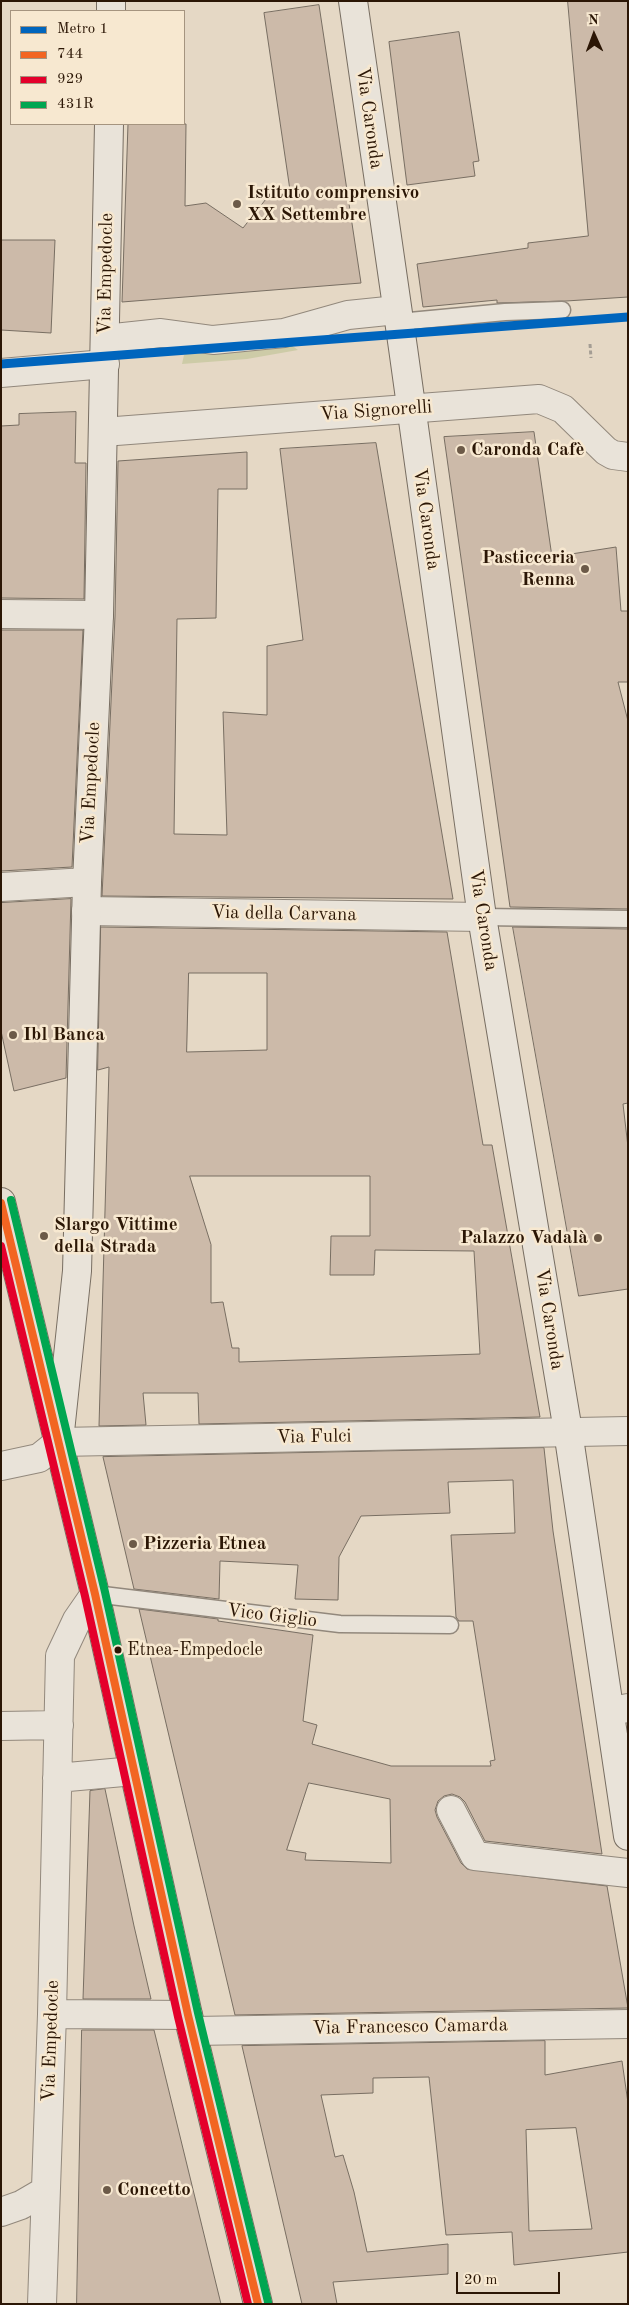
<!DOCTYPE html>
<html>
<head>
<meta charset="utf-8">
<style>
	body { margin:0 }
	#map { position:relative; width:629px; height:2305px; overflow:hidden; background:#e5d8c5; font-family:"Old Standard TT",serif }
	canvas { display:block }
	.frame { position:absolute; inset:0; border:2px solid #2b1605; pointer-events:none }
	.legend { position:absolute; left:10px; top:10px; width:175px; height:115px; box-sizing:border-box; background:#f7e8d0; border:1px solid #a5947f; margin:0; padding:6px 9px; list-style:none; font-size:15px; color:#2b1605 }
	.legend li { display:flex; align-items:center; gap:10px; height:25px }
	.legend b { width:25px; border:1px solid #a5947f }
	.north { position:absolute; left:569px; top:10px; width:50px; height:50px; -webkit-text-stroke:4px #f7e8d0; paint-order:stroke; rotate:358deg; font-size:14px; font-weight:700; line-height:20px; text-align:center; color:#2b1605 }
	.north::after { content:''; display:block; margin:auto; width:18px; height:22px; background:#2b1605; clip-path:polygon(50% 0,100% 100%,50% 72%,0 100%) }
	.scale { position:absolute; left:456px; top:2272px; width:104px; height:22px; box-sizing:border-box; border:2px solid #2b1605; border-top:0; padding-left:6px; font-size:15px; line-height:18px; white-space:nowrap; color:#2b1605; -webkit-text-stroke:4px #f7e8d0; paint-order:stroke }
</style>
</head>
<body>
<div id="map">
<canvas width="629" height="2305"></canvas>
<div class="frame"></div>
<ul class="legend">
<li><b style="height:6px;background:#0065bd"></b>Metro 1</li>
<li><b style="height:6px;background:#f26522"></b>744</li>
<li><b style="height:6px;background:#e4002b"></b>929</li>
<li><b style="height:6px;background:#00a651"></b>431R</li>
</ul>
<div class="north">N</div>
<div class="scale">20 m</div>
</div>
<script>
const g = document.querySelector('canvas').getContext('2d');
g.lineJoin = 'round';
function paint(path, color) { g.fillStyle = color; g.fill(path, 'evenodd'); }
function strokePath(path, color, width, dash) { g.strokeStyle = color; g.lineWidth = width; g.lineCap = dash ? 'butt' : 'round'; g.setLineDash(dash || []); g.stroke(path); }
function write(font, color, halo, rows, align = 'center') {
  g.font = font + ' "Old Standard TT",serif'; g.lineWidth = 5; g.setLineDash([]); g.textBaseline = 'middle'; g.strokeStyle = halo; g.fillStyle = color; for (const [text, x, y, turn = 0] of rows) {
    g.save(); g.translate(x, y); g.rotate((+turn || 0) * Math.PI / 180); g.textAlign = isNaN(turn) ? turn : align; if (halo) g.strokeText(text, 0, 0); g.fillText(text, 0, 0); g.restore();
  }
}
paint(new Path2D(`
	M280 337 298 350 247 359 182 364 184 355 205 343Z`), '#cdcba7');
const building = new Path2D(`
	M568 1H628V297L566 301 497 303V300L423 307 417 264 528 248V243L588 236Z
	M319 5 361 283 122 302 128 124H186L185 206 206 203 243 228 266 199 291 197 264 13Z
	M459 32 479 161 473 162 475 176 407 185 389 42Z
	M1 240H55L51 333 1 330Z
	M76 412 75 463H86L84 599 1 598V426L19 425V414Z
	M534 432 552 557 616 547 621 611H628V682H618L628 721V909L510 907 444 437Z
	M376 443 453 899 102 896 115 616 118 461 247 452V489H218L216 618 177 619 174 834 227 835 223 712 267 715V646L303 640 280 449Z
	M1 630H83L72 867 1 871Z
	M71 899 66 1078 14 1091 1 1031V903Z
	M101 927 447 932 483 1145H492L540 1417 199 1424 198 1393H143L146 1425 99 1426 109 1067 98 1070ZM189 973H267V1050L187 1052ZM190 1176H370V1236H331L330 1275H374L375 1250 474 1251 480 1354 239 1362V1348H232L223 1302 211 1303V1245Z
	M513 927 628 929V1103L623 1104 628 1147V1289L579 1296Z
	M544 1448 553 1531 602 1854 485 1841 465 1802 460 1797 452 1794 444 1796 438 1801 435 1810 437 1817 461 1863 467 1869 607 1886 628 2008 235 2015 139 1609 218 1619V1621L313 1635 303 1721 317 1725 312 1744 391 1766H491L490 1761 495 1760 473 1621H459L456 1617 451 1535 515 1533 513 1480 448 1482 450 1513 361 1516 339 1557 338 1600 295 1599 298 1565 220 1561 219 1599 134 1589 103 1457ZM309 1783 390 1799 391 1863 305 1860 306 1853 287 1850Z
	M105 1789 134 1926 151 1999H83L90 1791Z
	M82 2030H154L221 2304H77Z
	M545 2041V2075L622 2061 628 2103V2252L514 2265 512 2232 446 2235 429 2077 373 2078V2093L321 2095 335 2157 343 2155 354 2192 367 2252 448 2244V2274L333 2282 337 2304H302L242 2046ZM576 2128 592 2229 529 2231 526 2130Z`);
paint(building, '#ccbaa9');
strokePath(building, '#786e62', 1);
const lane = new Path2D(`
	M399 322 505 312 562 310
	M482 917 628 919
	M95 1594 340 1624 450 1625`);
const street = new Path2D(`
	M105 339 161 333 213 340 284 333 348 315 397 310
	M1 373 105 364
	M103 432 539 399 563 409 606 451 613 455 628 457
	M1 614 99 615
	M1 887 87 882
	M86 911 482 917
	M1 1466 39 1458 59 1442 628 1431
	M610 1711 628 1708
	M1 1726 59 1725
	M57 1778 134 1771
	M451 1810 475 1856 628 1873
	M52 2014 188 2015
	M193 2031 628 2024
	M1 2212 21 2205 45 2191
	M42 2304 52 2014 60 1656 77 1620 95 1594`);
const secondary = new Path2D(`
	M353 1 403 348 482 917 568 1431 628 1836
	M111 11V1
	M59 1441 77 1271 87 882 99 615 109 124`);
const primary = new Path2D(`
	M1 1202 95 1594 188 2015 258 2304`);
strokePath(lane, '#92887c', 19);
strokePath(street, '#92887c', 30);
strokePath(secondary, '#786e62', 30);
strokePath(primary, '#786e62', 30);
strokePath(new Path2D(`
	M590 344 591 358`), '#a49d94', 3, [4, 2.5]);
strokePath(lane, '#e9e3d9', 16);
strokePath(street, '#e9e3d9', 28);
strokePath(secondary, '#e9e3d9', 28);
strokePath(primary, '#e6ded3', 28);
strokePath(new Path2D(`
	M1 1203 95 1594 188 2015 258 2304`), '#f26522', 8);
strokePath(new Path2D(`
	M1 1246 85 1596 178 2017 248 2304`), '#e4002b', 8);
strokePath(new Path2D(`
	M11 1200 105 1592 198 2013 268 2302`), '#00a651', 8);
strokePath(new Path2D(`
	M1 364 628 317`), '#0065bd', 9);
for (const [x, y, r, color] of [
	[237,204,5,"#6c5a48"],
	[461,450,5,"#6c5a48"],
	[585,569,5,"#6c5a48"],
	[13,1035,5,"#6c5a48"],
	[44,1236,5,"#6c5a48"],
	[598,1238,5,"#6c5a48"],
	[133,1544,5,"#6c5a48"],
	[118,1650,4.5,"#2b1605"],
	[107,2190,5,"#6c5a48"]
]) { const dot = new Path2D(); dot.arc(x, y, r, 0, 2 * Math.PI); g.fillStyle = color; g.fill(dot); strokePath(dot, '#f7e8d0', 2); }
write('18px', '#2b1605', '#f7e8d0', [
	["Etnea-Empedocle",127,1650]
], 'left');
write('19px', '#2b1605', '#f7e8d0', [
	["Via Caronda",369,118,82],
	["Via Empedocle",106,274,-89],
	["Via Signorelli",376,411,-4],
	["Via Caronda",426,519,82],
	["Via Empedocle",91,783,-87],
	["Via della Carvana",284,914,1],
	["Via Caronda",483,920,81],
	["Via Caronda",549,1319,81],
	["Via Fulci",314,1437,-1],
	["Vico Giglio",272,1616,7],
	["Via Francesco Camarda",410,2027,-1],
	["Via Empedocle",51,2041,-88]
]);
write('bold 19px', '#2b1605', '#f7e8d0', [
	["Istituto comprensivo",247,193],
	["XX Settembre",247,215],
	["Caronda Cafè",471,450],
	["Pasticceria",575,558,"right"],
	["Renna",575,580,"right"],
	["Ibl Banca",23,1035],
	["Slargo Vittime",54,1225],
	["della Strada",54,1247],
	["Palazzo Vadalà",588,1238,"right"],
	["Pizzeria Etnea",143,1544],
	["Concetto",117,2190]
], 'left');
</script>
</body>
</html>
